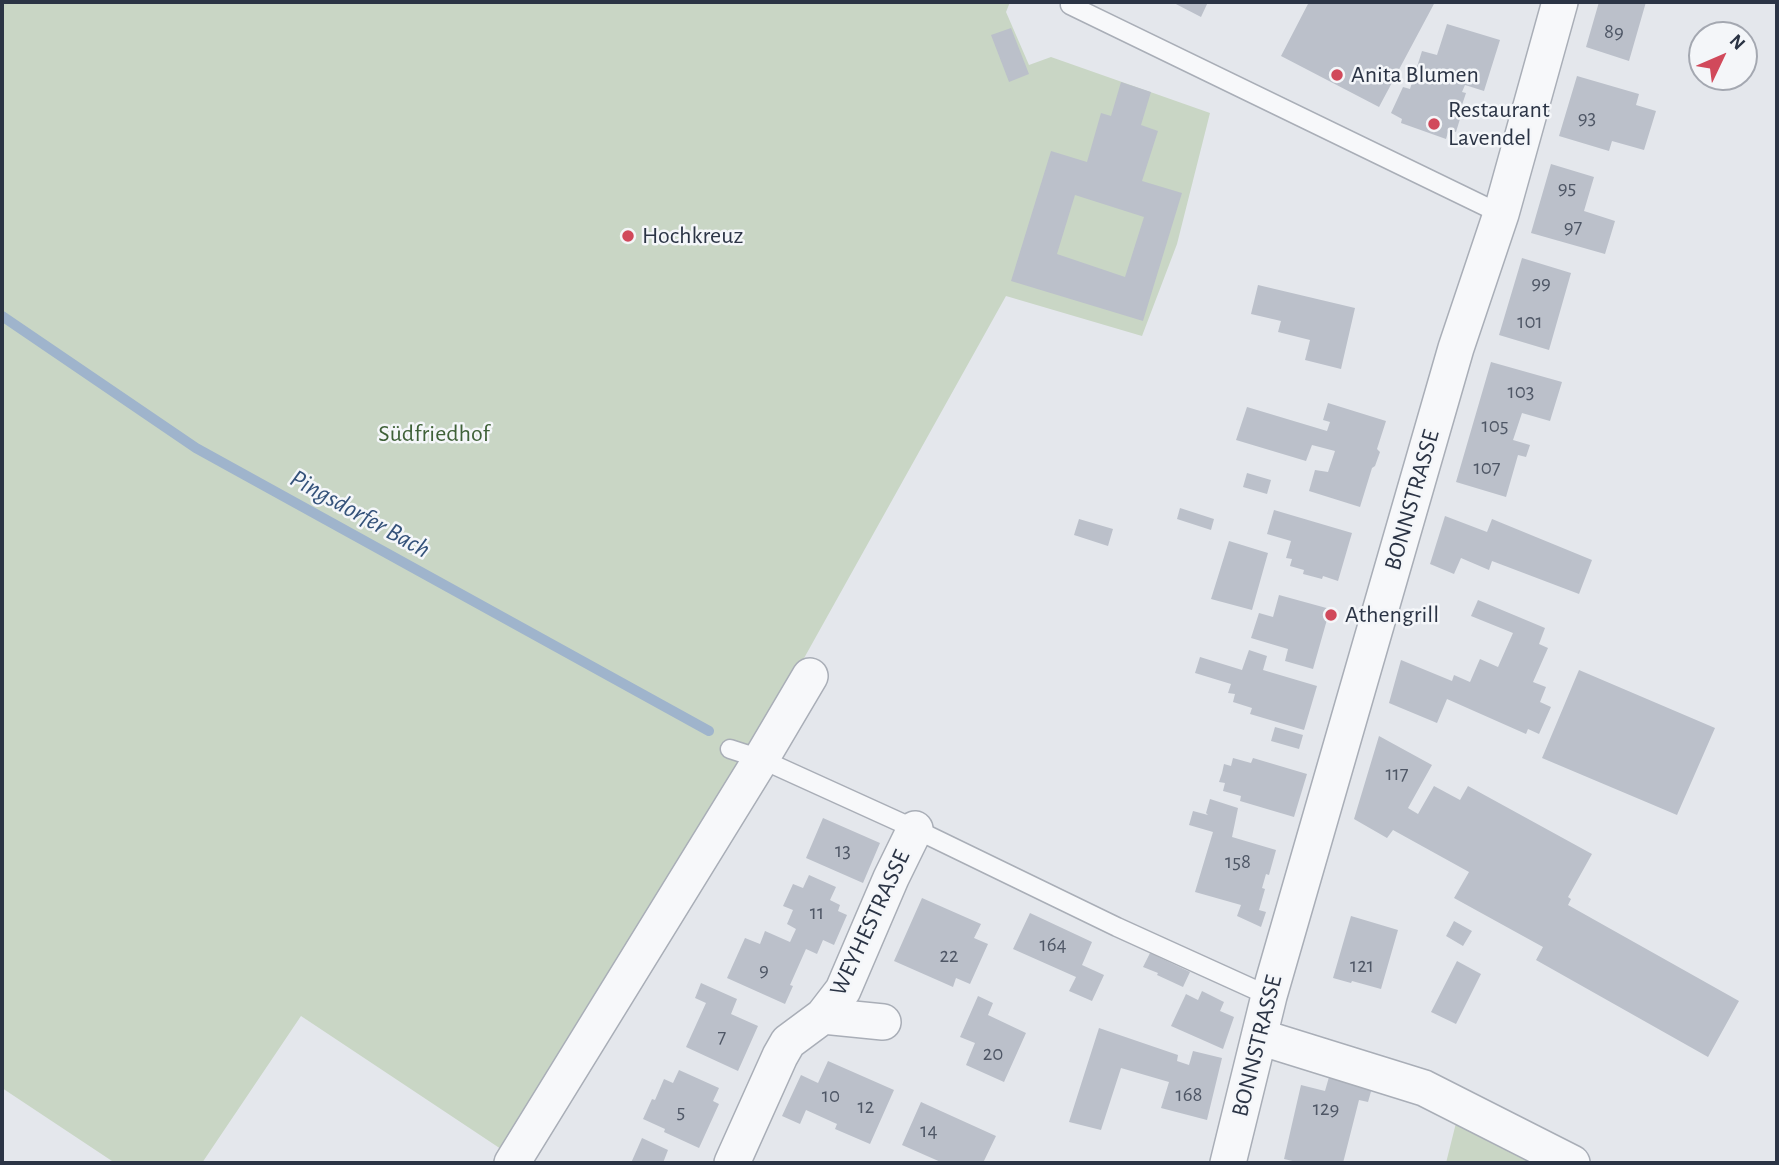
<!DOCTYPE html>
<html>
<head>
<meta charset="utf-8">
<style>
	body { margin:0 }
	#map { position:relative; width:1779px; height:1165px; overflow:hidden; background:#e4e7ec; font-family:"Alegreya Sans",sans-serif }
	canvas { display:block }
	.frame { position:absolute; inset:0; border:4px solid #2b3445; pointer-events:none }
	.north { position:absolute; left:1688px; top:21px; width:70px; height:70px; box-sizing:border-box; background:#f4f6f9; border:2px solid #a4a8b1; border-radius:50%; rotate:46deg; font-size:19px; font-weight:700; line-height:28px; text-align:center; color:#2b3445 }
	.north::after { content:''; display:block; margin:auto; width:24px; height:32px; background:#d1495b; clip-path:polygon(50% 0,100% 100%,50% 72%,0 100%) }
</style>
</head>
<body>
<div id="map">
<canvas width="1779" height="1165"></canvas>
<div class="frame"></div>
<div class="north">N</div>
</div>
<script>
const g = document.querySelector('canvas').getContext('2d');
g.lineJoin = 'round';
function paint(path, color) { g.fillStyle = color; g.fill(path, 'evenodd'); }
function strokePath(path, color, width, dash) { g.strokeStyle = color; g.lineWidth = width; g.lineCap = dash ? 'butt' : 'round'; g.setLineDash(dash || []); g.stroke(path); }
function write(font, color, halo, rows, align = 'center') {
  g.font = font + ' "Alegreya Sans",sans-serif'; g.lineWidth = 5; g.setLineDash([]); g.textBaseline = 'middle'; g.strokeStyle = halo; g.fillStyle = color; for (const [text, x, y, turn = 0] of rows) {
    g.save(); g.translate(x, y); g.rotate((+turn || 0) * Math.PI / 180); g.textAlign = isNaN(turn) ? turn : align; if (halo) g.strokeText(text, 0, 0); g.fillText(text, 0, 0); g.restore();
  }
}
paint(new Path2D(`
	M2 2H1010L1006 12 1029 65 1051 57 1210 113 1177 244 1142 336 1006 296 750 755 507 1153 301 1016 202 1163H115L2 1088Z
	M1457 1119 1542 1163H1446Z`), '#c9d6c5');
strokePath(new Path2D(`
	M2 316 196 448 709 731`), '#9fb4cc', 10);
paint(new Path2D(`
	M1172 2H1208L1201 17Z
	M1309 2H1435L1379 107 1281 56Z
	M1599 2H1646L1629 61 1586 47Z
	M1447 24 1500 40 1484 91 1465 85 1462 92 1466 93 1461 108 1463 109 1456 132 1450 130 1448 132 1446 139 1401 123 1402 119 1391 113 1403 87 1410 89 1422 51 1437 55Z
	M1011 28 1029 74 1009 82 991 35Z
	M1577 76 1639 94 1636 105 1656 111 1644 150 1612 141 1609 151 1559 136Z
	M1121 82 1151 92 1141 125 1158 131 1142 181 1182 193 1143 321 1011 281 1051 151 1087 162 1101 113 1111 116ZM1075 195 1144 217 1125 277 1057 254Z
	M1551 164 1594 177 1584 211 1615 221 1605 254 1531 233Z
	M1522 258 1571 273 1549 350 1499 335Z
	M1258 285 1355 308 1341 369 1305 360 1310 340 1278 332 1281 321 1251 314Z
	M1491 362 1562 382 1550 421 1522 413 1513 440 1530 445 1526 457 1518 455 1506 497 1456 482Z
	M1328 403 1386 421 1377 449 1380 452 1375 466 1372 468 1360 507 1309 491 1315 470 1328 472 1335 451 1312 445 1306 461 1236 440 1247 407 1327 431 1330 422 1323 420Z
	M1247 473 1271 480 1267 494 1243 487Z
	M1180 508 1214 519 1211 530 1177 519Z
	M1274 510 1352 533 1338 581 1323 576 1322 579 1303 574 1304 570 1290 566 1292 559 1286 558 1291 541 1267 534Z
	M1445 516 1487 532 1492 519 1592 560 1579 594 1492 561 1489 570 1461 558 1454 574 1430 564Z
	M1079 519 1113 529 1108 546 1074 535Z
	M1229 541 1268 553 1252 610 1211 599Z
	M1279 595 1330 609 1313 669 1285 661 1288 649 1251 638 1259 613 1273 617Z
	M1478 600 1545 628 1539 644 1548 648 1533 682 1546 687 1540 702 1551 707 1539 734 1528 729 1526 734 1447 699 1437 723 1389 703 1401 660 1452 681 1454 675 1470 682 1480 659 1498 667 1513 633 1471 616Z
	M1249 650 1267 656 1263 670 1317 686 1304 730 1250 714 1252 708 1233 702 1235 694 1228 693 1231 684 1195 673 1200 657 1242 670Z
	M1579 670 1715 728 1677 815 1542 758Z
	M1275 727 1303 735 1299 749 1271 741Z
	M1379 736 1432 765 1408 808 1418 814 1434 786 1460 800 1468 786 1592 854 1568 897 1571 899 1568 905 1739 1001 1708 1057 1536 960 1543 947 1454 898 1469 872 1393 830 1387 838 1354 819Z
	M1233 758 1251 763 1253 758 1307 774 1294 817 1240 801 1241 796 1223 791 1225 783 1219 782 1222 773 1224 764 1231 766Z
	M1210 799 1238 808 1232 837 1276 850 1269 875 1266 874 1262 888 1265 889 1259 910 1266 912 1261 927 1237 916 1241 905 1195 892 1213 832 1189 825 1193 811 1208 815 1206 813Z
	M823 818 880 843 863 883 806 858Z
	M809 875 836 887 830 900 840 905 838 911 847 915 834 945 823 940 817 954 806 949 790 985 793 986 785 1004 727 978 745 938 760 944 765 931 790 942 796 929 787 924 793 910 783 906 793 884 803 888Z
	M922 898 981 924 974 938 988 944 970 984 956 978 953 987 894 961Z
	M1030 913 1092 942 1082 965 1104 975 1092 1001 1069 991 1076 977 1013 949Z
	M1351 916 1398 930 1381 989 1352 981 1351 983 1333 978Z
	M1454 921 1472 931 1463 946 1446 936Z
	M1150 953 1190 972 1183 987 1157 975 1158 973 1143 967Z
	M1457 961 1481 974 1456 1024 1431 1012Z
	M701 983 737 999 731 1014 758 1026 738 1071 686 1047 706 1003 695 998Z
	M1202 991 1224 1002 1220 1011 1234 1017 1223 1049 1171 1026 1186 994 1198 1000Z
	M978 996 993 1003 988 1015 1026 1033 1004 1082 966 1065 975 1043 960 1037Z
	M1099 1028 1178 1055 1177 1061 1189 1065 1193 1051 1222 1058 1207 1120 1161 1108 1169 1082 1121 1068 1101 1130 1069 1122Z
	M828 1061 894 1090 870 1144 835 1129 837 1124 806 1110 800 1124 782 1116 801 1075 818 1083Z
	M679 1070 719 1088 713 1101 719 1104 699 1148 664 1132 665 1129 643 1119 652 1099 655 1100 664 1079 673 1083Z
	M1329 1077 1372 1088 1368 1102 1359 1100 1343 1163H1301L1284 1159 1301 1085 1325 1091Z
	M921 1102 996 1136 983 1163H943L902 1145Z
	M642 1138 668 1150 663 1163H631Z`), '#bbc0ca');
const lane = new Path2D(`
	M1071 2 1070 5 1501 214
	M730 749 761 759 915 829 1117 927 1269 996`);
const street = new Path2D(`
	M823 1016 883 1022
	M1260 1037 1424 1088 1572 1163
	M512 1163 761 759 810 676
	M732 1163 780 1056 788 1042 823 1016 843 990 891 878 915 829
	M1228 1163 1269 996 1456 348 1501 214 1560 2`);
strokePath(lane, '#a9aeb7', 21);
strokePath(street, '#a9aeb7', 38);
strokePath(lane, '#f7f8fa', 18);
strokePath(street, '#f7f8fa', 35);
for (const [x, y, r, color] of [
	[1337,75,7,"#d1495b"],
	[1434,124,7,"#d1495b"],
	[628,236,7,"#d1495b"],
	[1331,615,7,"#d1495b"]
]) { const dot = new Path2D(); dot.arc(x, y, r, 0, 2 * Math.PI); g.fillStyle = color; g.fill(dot); strokePath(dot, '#f4f6f9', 2.5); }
write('21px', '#4f5766', null, [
	["89",1614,32],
	["93",1587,118],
	["95",1567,188],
	["97",1573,227],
	["99",1541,283],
	["101",1530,322],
	["103",1521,392],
	["105",1495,426],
	["107",1487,468],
	["117",1397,774],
	["13",843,851],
	["158",1238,862],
	["11",817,913],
	["164",1053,945],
	["22",949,956],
	["121",1362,966],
	["9",764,970],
	["7",722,1037],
	["20",993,1054],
	["168",1189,1095],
	["10",831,1096],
	["12",866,1107],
	["129",1326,1109],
	["5",681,1112],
	["14",929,1131]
]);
write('24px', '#2b3445', '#f4f6f9', [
	["Anita Blumen",1351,75],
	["Restaurant",1448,110],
	["Lavendel",1448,138],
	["Hochkreuz",642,236],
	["Athengrill",1345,615]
], 'left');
write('24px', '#3f6138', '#f4f6f9', [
	["Südfriedhof",434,434]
]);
write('24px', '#2b3445', '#f4f6f9', [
	["BONNSTRASSE",1412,500,-74],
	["WEYHESTRASSE",870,923,-65],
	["BONNSTRASSE",1257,1046,-76]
]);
write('italic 26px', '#34527a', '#f4f6f9', [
	["Pingsdorfer Bach",360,514,29]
]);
</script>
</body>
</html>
